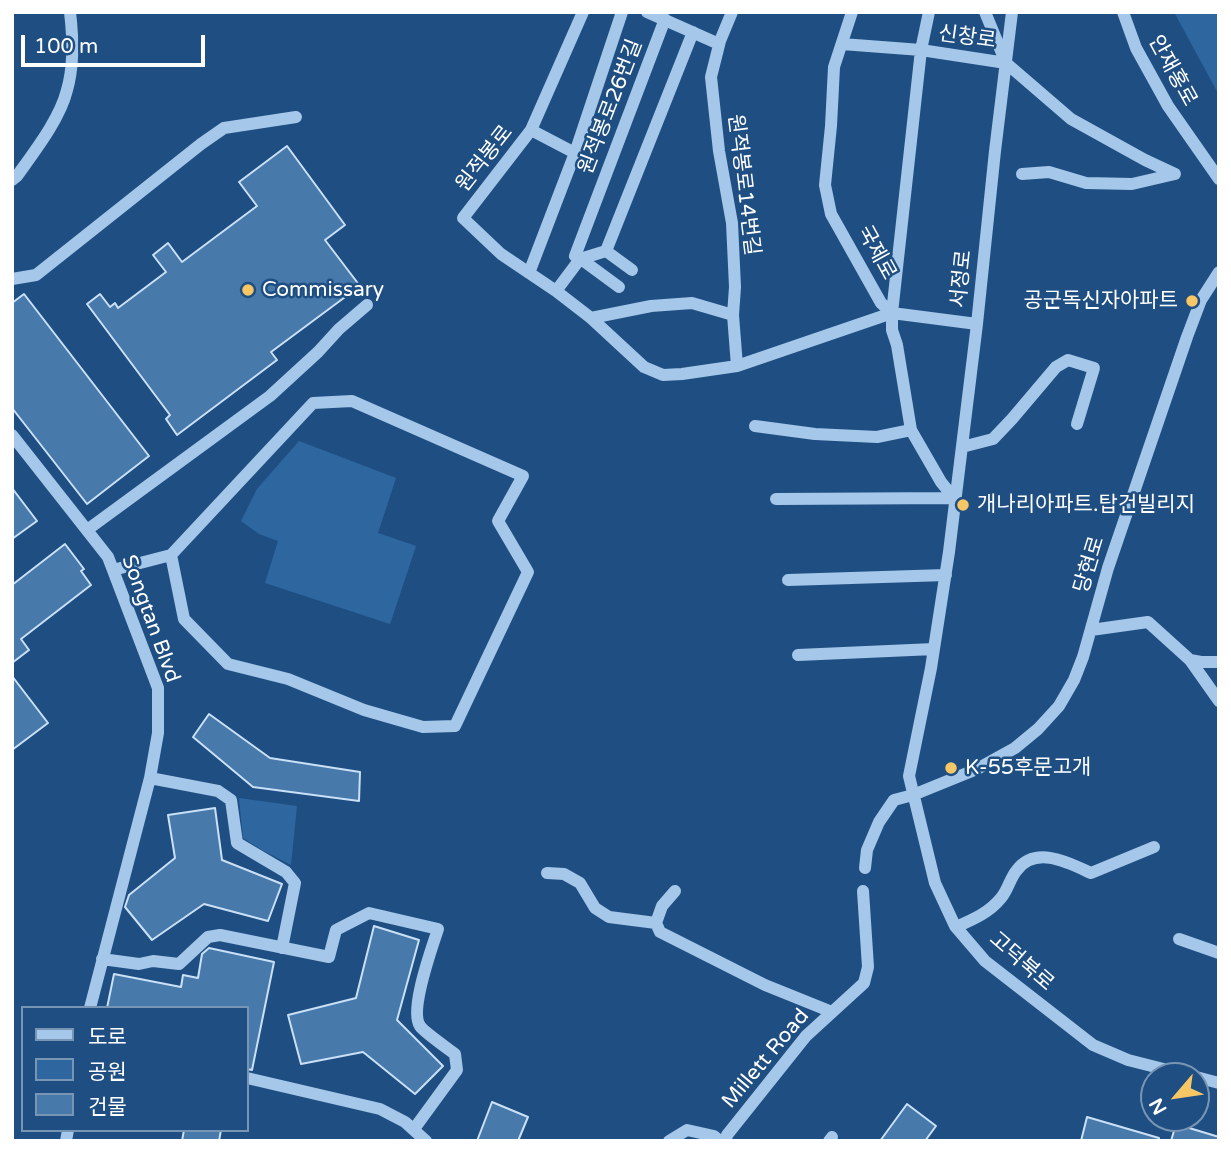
<!DOCTYPE html>
<html>
<head>
<meta charset="utf-8">
<style>
	body { margin:0 }
	#map { position:relative; width:1231px; height:1153px; overflow:hidden; background:#1f4f82; font-family:"Varela Round","Noto Sans KR",sans-serif }
	canvas { display:block }
	.frame { position:absolute; inset:0; border:14px solid #fff; pointer-events:none }
	.legend { position:absolute; left:21px; top:1006px; width:228px; height:126px; box-sizing:border-box; background:#1f4f82; border:2px solid #7995b4; margin:0; padding:9px 12px; list-style:none; font-size:21px; color:#fff }
	.legend li { display:flex; align-items:center; gap:14px; height:35px }
	.legend b { width:35px; border:2px solid #7995b4 }
	.north { position:absolute; left:1140px; top:1062px; width:70px; height:70px; box-sizing:border-box; background:#1f4f82; border:2px solid #7995b4; border-radius:50%; rotate:241deg; font-size:19px; font-weight:700; line-height:28px; text-align:center; color:#fff }
	.north::after { content:''; display:block; margin:auto; width:24px; height:32px; background:#f7c665; clip-path:polygon(50% 0,100% 100%,50% 72%,0 100%) }
	.scale { position:absolute; left:21px; top:35px; width:184px; height:32px; box-sizing:border-box; border:4px solid #fff; border-top:0; padding-left:9px; font-size:21px; line-height:24px; white-space:nowrap; color:#fff; -webkit-text-stroke:5px #1f4f82; paint-order:stroke }
</style>
</head>
<body>
<div id="map">
<canvas width="1231" height="1153"></canvas>
<div class="frame"></div>
<ul class="legend">
<li><b style="height:9px;background:#a5c7e9"></b>도로</li>
<li><b style="height:19px;background:#2e679f"></b>공원</li>
<li><b style="height:19px;background:#4779ab"></b>건물</li>
</ul>
<div class="north">N</div>
<div class="scale">100 m</div>
</div>
<script>
const g = document.querySelector('canvas').getContext('2d');
g.lineJoin = 'round';
function paint(path, color) { g.fillStyle = color; g.fill(path, 'evenodd'); }
function strokePath(path, color, width, dash) { g.strokeStyle = color; g.lineWidth = width; g.lineCap = dash ? 'butt' : 'round'; g.setLineDash(dash || []); g.stroke(path); }
function write(font, color, halo, rows, align = 'center') {
  g.font = font + ' "Varela Round","Noto Sans KR",sans-serif'; g.lineWidth = 5; g.setLineDash([]); g.textBaseline = 'middle'; g.strokeStyle = halo; g.fillStyle = color; for (const [text, x, y, turn = 0] of rows) {
    g.save(); g.translate(x, y); g.rotate((+turn || 0) * Math.PI / 180); g.textAlign = isNaN(turn) ? turn : align; if (halo) g.strokeText(text, 0, 0); g.fillText(text, 0, 0); g.restore();
  }
}
paint(new Path2D(`
	M1174 12H1219V95Z
	M299 441 396 478 378 533 416 546 390 624 265 583 278 541 259 534 241 521 257 489Z
	M239 798 297 806 291 865 262 850 243 838Z`), '#2e679f');
const building = new Path2D(`
	M287 146 345 225 325 240 360 286 271 352 277 360 177 435 166 419 170 415 87 304 100 294 110 307 115 303 118 308 166 272 153 255 168 243 182 262 257 206 239 182Z
	M24 294 149 456 87 504 12 408V303Z
	M12 488 37 521 12 539Z
	M65 544 84 569 81 571 91 585 21 639 29 650 12 663V585Z
	M12 676 48 723 12 750Z
	M209 714 270 758 360 772 359 801 253 787 193 737Z
	M215 808 222 860 282 884 268 921 204 904 152 940 125 907 129 895 175 858 168 815Z
	M374 926 419 940 397 1020 443 1066 415 1094 363 1052 301 1064 288 1015 356 998Z
	M209 948 274 962 252 1070 247 1069V1008H107L114 974 181 987 183 975 198 978 202 954Z
	M492 1102 528 1117 518 1141H477Z
	M907 1104 936 1126 925 1141H880Z
	M1087 1117 1159 1138V1141H1081Z
	M1176 1124 1219 1137V1141H1171Z
	M184 1130H221L219 1141H182Z`);
paint(building, '#4779ab');
strokePath(building, '#c9e0f7', 2);
strokePath(new Path2D(`
	M583 12 531 130 463 218 501 254 556 291 591 318 644 367 663 375 682 374 737 366 892 313 977 324
	M647 12 719 44
	M732 12 720 41 711 77 719 151 732 223 735 287 733 315 737 366
	M852 12 834 67 831 126 825 185 831 214 881 303 892 313V330L897 345 911 430 941 482 954 498
	M985 12 1006 63 1071 119 1145 160 1175 174 1132 184 1086 183 1049 172 1022 174
	M1012 12 995 151 977 324 949 552 931 668 909 776 935 883 955 926 985 961 1093 1045 1128 1060 1191 1076
	M1123 12 1136 48 1168 106 1219 179
	M842 44 921 50 1006 63
	M531 130 575 153
	M12 180 17 176C34 152 60 119 67 90 74 66 73 37 70 12
	M606 251 632 270
	M529 273 575 153 622 12
	M12 279 36 275 201 144 224 128 296 117
	M619 287 585 262 575 256 665 19
	M556 291 580 259 606 251 693 32
	M892 313 921 50 929 12
	M591 318 651 306 692 303 733 315
	M755 426 815 434 877 437 911 430
	M12 435 108 557 158 688V733L150 778 90 1008
	M962 447 993 439 1012 419 1056 367 1068 360 1094 368 1077 424
	M776 499 954 498
	M87 530 270 396 318 352 339 329 367 305
	M113 570 171 555 313 403 352 401 523 476 498 521 528 572 455 726 423 727 364 710 288 679 228 664 184 619 171 555
	M788 580 946 575
	M1091 630 1148 622 1190 660 1201 662H1219
	M798 655 934 649
	M1190 660 1219 701
	M150 778 218 791 231 800 237 843 286 872 295 883 282 948
	M865 868 867 850 879 822 894 800 913 795 977 769 1015 748 1038 729 1059 706 1074 680 1083 657 1108 568 1187 337 1201 300 1219 272
	M547 873 564 874 580 883 595 908 609 917 656 923
	M675 891 662 906 656 923 660 932 765 985 832 1012
	M956 927C972 920 989 913 1001 898 1008 890 1010 878 1017 870 1036 845 1069 863 1091 873L1154 847
	M1179 939 1219 953
	M102 959 139 964 153 961 179 964 208 937 220 935 329 957 336 930 369 913 438 929C432 948 409 1010 420 1026 424 1032 447 1048 455 1054L457 1070 414 1129
	M1196 1077 1219 1083
	M247 1078 380 1109 405 1122 426 1141
	M66 1141 68 1130
	M669 1141 687 1130 714 1136 720 1141
	M726 1141 727 1135 806 1036 864 983 868 967 863 891
	M829 1141 832 1137`), '#a5c7e9', 12);
for (const [x, y, r, color] of [
	[248,290,7,"#f7c665"],
	[1192,301,7,"#f7c665"],
	[963,505,7,"#f7c665"],
	[951,768,7,"#f7c665"]
]) { const dot = new Path2D(); dot.arc(x, y, r, 0, 2 * Math.PI); g.fillStyle = color; g.fill(dot); strokePath(dot, '#1f4f82', 2.5); }
write('21px', '#fff', '#1f4f82', [
	["신창로",967,38,8],
	["안재홍로",1172,71,61],
	["원적봉로26번길",611,107,-69],
	["원적봉로",485,159,-52],
	["원적봉로14번길",743,185,83],
	["국제로",876,253,61],
	["서정로",962,279,-84],
	["당현로",1090,565,-73],
	["Songtan Blvd",150,619,70],
	["고덕북로",1021,962,41],
	["Millett Road",766,1059,-50]
]);
write('21px', '#fff', '#1f4f82', [
	["Commissary",262,290],
	["공군독신자아파트",1178,301,"right"],
	["개나리아파트.탑건빌리지",977,505],
	["K-55후문고개",965,768]
], 'left');
</script>
</body>
</html>
